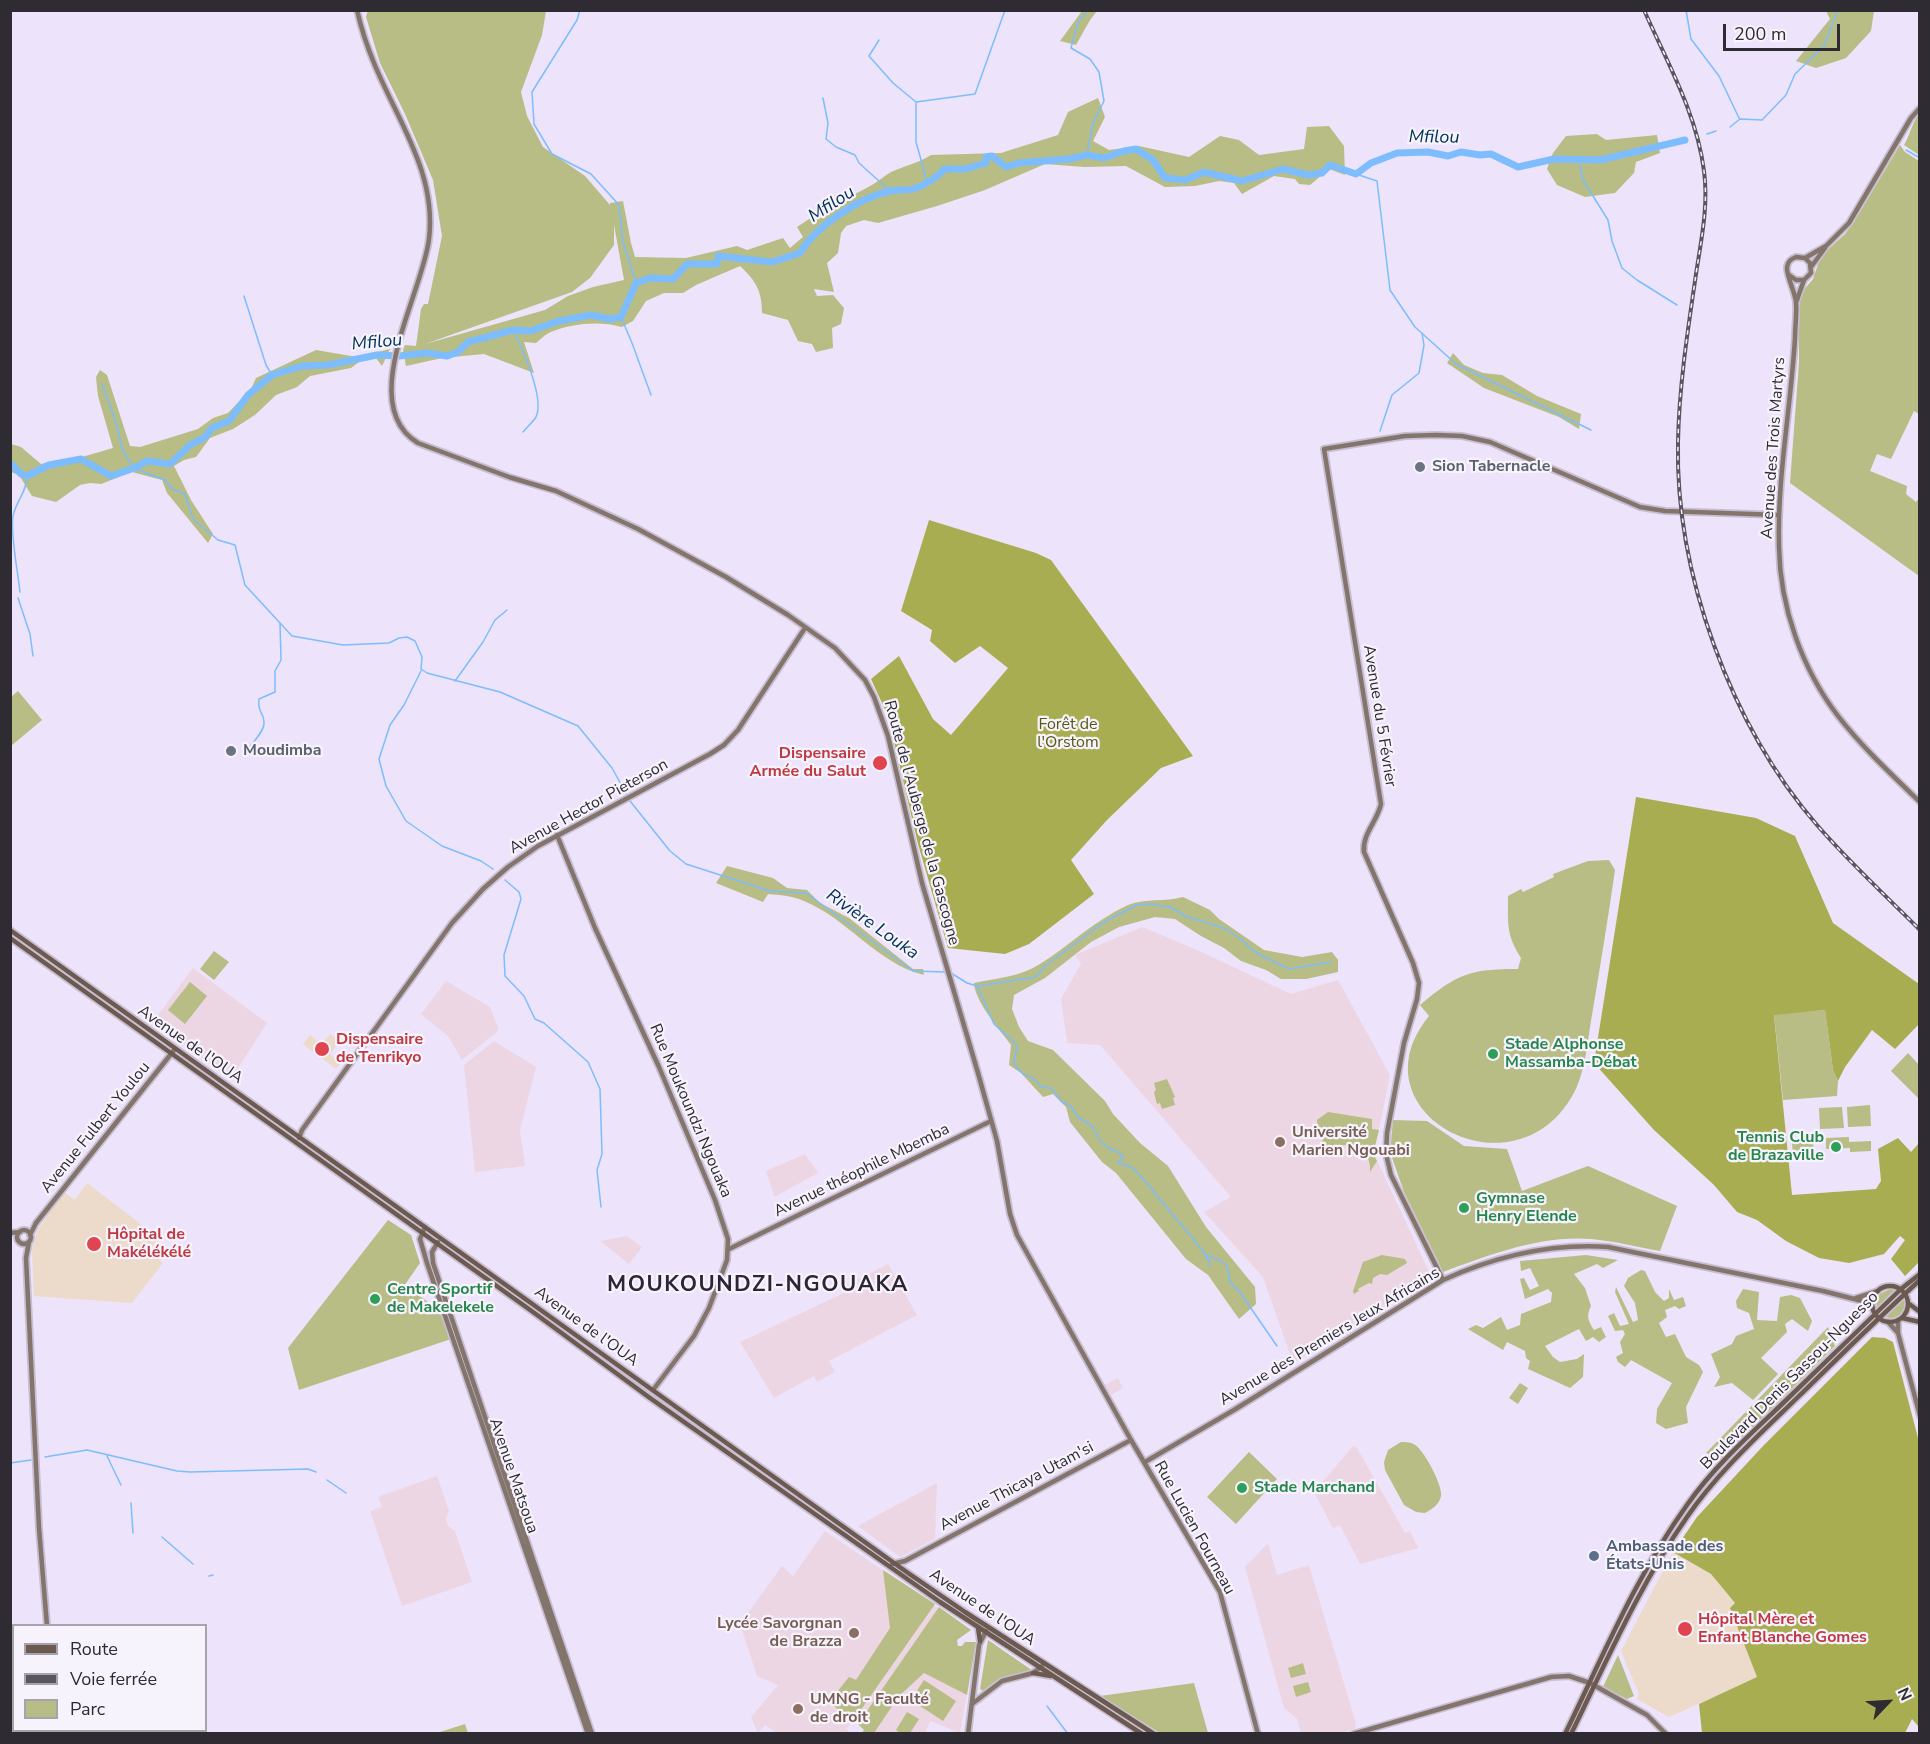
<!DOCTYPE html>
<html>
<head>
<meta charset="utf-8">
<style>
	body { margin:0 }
	#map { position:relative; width:1930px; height:1744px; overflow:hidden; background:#ede3fa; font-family:"Nunito Sans",sans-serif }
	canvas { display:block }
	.frame { position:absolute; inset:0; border:12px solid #2e2b33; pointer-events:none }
	.legend { position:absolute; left:12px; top:1624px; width:195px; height:108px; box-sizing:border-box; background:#f7f3fc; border:2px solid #a7a3ac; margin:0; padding:8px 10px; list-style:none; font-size:18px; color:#2e2b33 }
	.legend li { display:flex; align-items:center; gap:12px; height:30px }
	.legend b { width:30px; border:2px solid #a7a3ac }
	.north { position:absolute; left:1858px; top:1672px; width:60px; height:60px; -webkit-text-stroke:4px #f7f3fc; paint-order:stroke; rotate:65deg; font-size:16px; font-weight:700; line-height:24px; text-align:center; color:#2e2b33 }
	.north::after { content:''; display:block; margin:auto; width:21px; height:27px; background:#2e2b33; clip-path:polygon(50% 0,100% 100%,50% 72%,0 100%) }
	.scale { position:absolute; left:1723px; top:24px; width:117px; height:27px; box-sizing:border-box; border:3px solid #2e2b33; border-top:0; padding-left:8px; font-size:18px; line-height:21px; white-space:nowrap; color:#2e2b33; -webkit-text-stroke:4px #f7f3fc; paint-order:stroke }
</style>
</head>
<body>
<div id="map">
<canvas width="1930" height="1744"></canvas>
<div class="frame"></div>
<ul class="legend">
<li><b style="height:8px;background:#6c5a50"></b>Route</li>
<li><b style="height:8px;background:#5a5560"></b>Voie ferrée</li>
<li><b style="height:16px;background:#b8bc85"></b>Parc</li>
</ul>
<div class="north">N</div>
<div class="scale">200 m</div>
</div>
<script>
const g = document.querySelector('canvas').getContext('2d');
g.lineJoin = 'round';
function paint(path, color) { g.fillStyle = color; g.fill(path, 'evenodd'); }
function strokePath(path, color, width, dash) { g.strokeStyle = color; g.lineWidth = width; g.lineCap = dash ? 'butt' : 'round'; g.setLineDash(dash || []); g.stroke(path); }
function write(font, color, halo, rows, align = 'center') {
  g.font = font + ' "Nunito Sans",sans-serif'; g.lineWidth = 4.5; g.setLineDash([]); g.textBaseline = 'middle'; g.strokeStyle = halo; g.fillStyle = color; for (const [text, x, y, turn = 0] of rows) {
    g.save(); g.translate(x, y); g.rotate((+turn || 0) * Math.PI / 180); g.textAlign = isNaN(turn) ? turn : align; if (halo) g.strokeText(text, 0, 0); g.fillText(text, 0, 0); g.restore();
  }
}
paint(new Path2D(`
	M1142 927 1197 950 1291 994 1338 980 1390 1075 1374 1154 1432 1278 1293 1363 1263 1277 1204 1212 1231 1197 1100 1045 1067 1043 1061 999 1081 964 1075 955Z
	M193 968 267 1023 231 1079 178 1041 180 1036 163 1023 158 1015Z
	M446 981 490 1007 498 1027V1031L462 1060 448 1036 421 1014Z
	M494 1041 536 1067 520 1130 525 1166 475 1172 464 1065Z
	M805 1154 818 1173 776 1196H774L766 1171Z
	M627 1236 642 1247 629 1264 600 1241Z
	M888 1264 917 1315 829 1361 835 1372 817 1382 814 1376 774 1398 740 1342 846 1292 844 1287Z
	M1118 1378 1123 1388 1111 1395 1105 1385Z
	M1353 1446 1357 1448 1405 1533 1410 1531 1418 1548 1360 1564 1340 1525 1333 1528 1314 1492Z
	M437 1476 449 1511 446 1519 448 1526 455 1531 472 1582 402 1606 370 1511 382 1507 378 1497Z
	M937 1483 935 1539 900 1557 858 1526Z
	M825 1531 971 1630 959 1637 956 1643 958 1646H962L965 1642H976L960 1733 930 1721 925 1733H862L864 1729 853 1721 846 1729 851 1733H774L775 1732 765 1725 758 1733 751 1717 778 1685 757 1676 740 1624 782 1566 793 1576Z
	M1268 1543 1277 1575 1309 1565 1356 1724 1355 1729 1339 1733H1301L1297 1719 1284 1708 1245 1567Z`), '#edd6e3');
paint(new Path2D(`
	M330 1034 340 1041 330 1054 341 1063 336 1069 303 1044 310 1035 322 1044Z
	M87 1183 159 1238 149 1251 163 1263 132 1303 34 1296 32 1249 38 1229 64 1192 75 1200Z
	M1673 1552 1711 1574 1735 1603 1731 1608 1757 1678 1669 1717 1637 1699 1639 1694 1621 1651Z`), '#ecdaca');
paint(new Path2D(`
	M368 10 546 11 542 35 521 92 527 116 543 147 585 176 610 205V203L623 201 631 243 635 257 686 258 737 246 747 250 783 238 790 248 803 237 797 227C821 210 846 199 872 185 879 181 884 176 891 172 904 166 919 163 931 155L1001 153 1058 135 1068 112 1098 98 1105 117 1093 141 1109 150 1139 146 1189 157 1220 136 1239 140 1259 155 1304 149 1307 127 1329 126 1344 146 1345 175 1329 169 1310 185 1299 184 1295 179 1274 176 1242 194 1234 183 1219 181 1195 186 1165 187 1126 166 1084 167 1045 164 985 190 937 206 878 223 864 220 846 226 841 233 838 253 827 263 834 292 814 289 817 296 833 295 844 308 841 324 832 328 833 348 816 352 812 344 798 341 788 320 762 313C762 291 756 281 740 266L696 285 683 293H664L646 301 633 321 622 327C600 321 573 323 551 332 545 334 540 340 536 343L524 342 534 373 484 354 442 358 406 366 403 350 405 345 416 346 421 309 424 304H428L442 236 433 180 405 114 380 63 366 17ZM614 225 624 280 593 287 568 296 545 310 425 344 572 292 590 278 614 245Z
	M1082 11H1097L1090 20 1076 45 1060 41Z
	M1826 11H1874L1871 31 1846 58 1816 68 1796 61 1830 19Z
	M1919 114V155L1904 145C1910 135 1912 123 1919 114Z
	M1597 134 1606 140 1657 135 1660 153 1636 162 1634 173 1615 193 1585 197 1557 185 1547 169 1553 153 1566 136Z
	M1900 145 1905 152 1919 161V414L1914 411 1891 459 1877 454 1870 471 1907 486 1906 494 1916 502 1919 498V576L1790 483 1799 362V303L1802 292 1813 279 1821 256 1845 234 1854 222Z
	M390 349 382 366 376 358 359 362 351 368 310 376 297 387 276 395 255 415 233 429 210 438 196 457 184 460 174 466 191 500 213 534 208 543 167 493 162 480 132 472 101 484 90 483 80 485 56 502 32 496 19 475 11 472V444L21 447 41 464 82 457 113 448 98 396 96 377 100 370 107 375 130 446 140 447 198 429 213 418 228 413 251 389 256 378 316 350 357 357Z
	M1453 353 1464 365 1483 373 1502 375 1537 396 1581 414 1579 429 1559 417 1484 388 1447 363Z
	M18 691 42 720 11 746V697Z
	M1609 860 1615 870C1608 919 1600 967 1592 1015 1587 1042 1586 1074 1571 1098 1510 1199 1351 1111 1429 1016L1420 1005C1457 974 1469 969 1518 969L1521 958C1506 934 1508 924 1508 896L1521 889 1523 892 1554 877 1553 874 1588 861Z
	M727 866 773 878 787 888 807 890 820 903 849 918 913 969H923L924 975C878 964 848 919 804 901 793 896 780 895 768 894L763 902 716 883Z
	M1183 897 1210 910 1219 919 1264 950 1302 957 1332 952 1338 960V972L1306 979H1281L1266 970 1241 961 1224 948 1201 936 1175 919 1155 917 1119 927 1091 942 1045 978 1014 995 1012 1009 1019 1027 1028 1041 1053 1050 1105 1101 1113 1114 1140 1143 1168 1166 1206 1227 1255 1287 1256 1304 1239 1319 1208 1275 1186 1259 1116 1173 1102 1162 1070 1122 1066 1107 1053 1094 1043 1097 1021 1073 1009 1065 1011 1045C1000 1030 975 1002 974 983 997 978 1020 977 1040 964 1070 945 1095 920 1128 905 1146 898 1165 902 1183 897Z
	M214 951 229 962 214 980 200 969Z
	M190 982 207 996 185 1024 168 1010Z
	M1825 1010 1833 1070 1838 1081 1837 1096 1783 1100 1774 1014Z
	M1908 1053 1919 1065V1099L1891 1071Z
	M1167 1079 1175 1097 1173 1098 1175 1105 1162 1109 1160 1103 1157 1104 1154 1092 1156 1090 1154 1083Z
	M1870 1105 1871 1126 1848 1127 1847 1107Z
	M1842 1107 1844 1128 1820 1129 1819 1108Z
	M1328 1112 1372 1119V1129L1379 1130 1373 1154 1377 1161 1370 1172C1372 1156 1359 1144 1343 1145 1337 1145 1331 1150 1325 1153L1322 1150 1323 1135 1318 1130 1317 1120Z
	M1393 1120 1427 1121 1464 1146 1507 1149 1522 1191 1588 1166 1677 1206 1660 1251C1637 1247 1614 1241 1591 1239 1540 1235 1489 1255 1443 1272L1404 1192 1390 1152Z
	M1849 1137V1142L1871 1141V1151L1850 1152V1148L1826 1149V1138Z
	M1813 1138 1814 1160H1793L1792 1139Z
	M388 1220 411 1235 420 1263 404 1286 442 1311 451 1339 299 1390 288 1348Z
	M1382 1255 1405 1259 1407 1263 1387 1275 1380 1274 1373 1278 1372 1284 1369 1283 1358 1289 1359 1291 1354 1294 1353 1291 1363 1262Z
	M1586 1255 1618 1260 1603 1268 1597 1264 1574 1274 1585 1288 1591 1306C1586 1316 1588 1321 1594 1330L1601 1327 1606 1337 1599 1342 1593 1337 1586 1341 1579 1329 1545 1346 1553 1357 1560 1362 1577 1359 1584 1354 1583 1377 1570 1388 1528 1369 1530 1361 1526 1358 1525 1351 1507 1342 1503 1350 1468 1329 1476 1325 1483 1328 1501 1317 1507 1330 1520 1325 1521 1314 1551 1302 1552 1293 1548 1289 1525 1299 1520 1279 1524 1278 1530 1290 1539 1286 1530 1268 1521 1271 1520 1261Z
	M1641 1270 1645 1271 1655 1292 1664 1301 1669 1298V1289L1674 1300 1683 1297 1686 1306 1679 1309 1675 1306 1665 1310 1667 1317 1659 1323 1666 1337 1675 1334 1686 1357 1699 1365 1703 1372 1686 1407 1688 1423 1666 1429 1656 1423 1657 1409 1672 1383 1631 1360 1625 1367 1618 1362 1616 1357 1623 1353 1620 1342 1625 1334 1623 1330 1615 1331 1608 1316 1614 1313 1620 1326 1629 1324 1615 1292 1616 1287 1633 1322 1638 1320 1635 1303 1624 1286 1628 1278Z
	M1892 1288 1896 1290 1877 1308 1876 1301 1880 1294Z
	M1743 1289 1759 1292 1757 1320 1777 1321 1780 1297 1791 1295 1800 1298 1812 1321 1808 1331 1792 1319 1785 1324 1787 1332 1761 1358 1778 1374 1753 1400 1732 1383 1714 1387 1720 1377 1711 1354 1732 1344 1736 1336 1754 1329 1749 1313 1737 1308 1736 1301Z
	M1905 1298C1908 1311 1899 1321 1886 1317Z
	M1828 1327 1835 1346 1720 1459 1706 1453Z
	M1520 1383 1528 1388 1518 1404 1509 1398Z
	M1401 1442C1406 1442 1411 1442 1415 1445 1424 1450 1443 1486 1441 1496 1439 1505 1432 1509 1425 1513L1416 1512 1404 1505 1385 1470 1384 1462 1388 1450Z
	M1249 1452 1277 1479 1236 1524 1207 1497Z
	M883 1570 935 1604 853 1721 829 1702 849 1677 856 1680 890 1628Z
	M939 1607 971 1630 957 1640 958 1646H962L965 1642H976L967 1695 924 1673 899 1696 874 1733H862L864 1730 858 1724Z
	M988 1640 1033 1671C1015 1675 998 1679 983 1691L980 1689Z
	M1618 1655 1634 1696 1627 1699 1603 1687Z
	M1303 1663 1306 1674 1291 1678 1288 1668Z
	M924 1680 956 1701 943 1721 911 1700Z
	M1308 1682 1311 1692 1296 1697 1293 1686Z
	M1194 1683 1208 1733H1160L1100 1696Z
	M907 1712 919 1719 910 1733H900L896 1730Z
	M465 1724 468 1733H440V1732Z`), '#b8bc85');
paint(new Path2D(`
	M929 520 1036 553 1051 560 1193 756 1161 768 1107 820 1071 860 1094 894 1029 944 1005 954 948 948 918 844 888 716 871 679 899 656 933 719 951 735 1008 668 980 646 955 663 930 641 932 630 901 611Z
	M1636 797 1756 818 1795 836 1833 923 1919 984V1024L1895 1049 1872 1030 1845 1067 1838 1081 1833 1070 1825 1010 1774 1015 1792 1195 1876 1189 1881 1181 1878 1149 1898 1138 1911 1152 1919 1143V1262L1905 1276 1891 1259 1905 1240 1900 1236 1884 1254 1849 1263 1819 1258 1786 1241 1757 1220 1737 1212 1714 1185 1654 1130 1594 1063Z
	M1872 1337 1885 1338 1893 1342 1919 1442V1727L1912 1719 1905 1733H1702L1699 1704 1757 1677 1730 1608 1735 1603 1711 1574 1673 1552 1697 1517 1764 1445Z`), '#a9ad51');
strokePath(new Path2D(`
	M580 10 577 20 532 92 534 124 552 154 591 174 619 205 623 242 636 283
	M1686 10 1691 39 1719 76 1739 118
	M879 40 869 56 893 83 916 102V142L927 181
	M823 98 828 123 826 139 836 147 855 155 859 163 890 191
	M916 102 975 94 1005 10
	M1730 127 1740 119 1762 120 1786 95 1795 74 1824 46 1838 10
	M1707 134 1716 131
	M1906 150 1920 158
	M1087 155 1093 123 1104 101 1099 72 1090 59 1071 48 1078 22 1088 10
	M1579 161 1583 180 1608 220 1612 241 1622 268 1637 280 1677 305
	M1356 174 1377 181 1390 290 1415 327 1456 364 1591 430
	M244 296 266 365 272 375
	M621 317 632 343 651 395
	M513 330C522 348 545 398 536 417 533 422 527 427 523 432
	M102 384 116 422 123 451 134 468 165 480 172 489 185 494 193 519 218 540 235 545 245 585 292 636 343 645 389 643 399 638 407 637 415 641 422 657 421 669 427 673 500 692 578 726 612 768 627 795
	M1380 431 1392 395 1419 373 1424 345 1422 333
	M20 592C18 572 10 534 13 516 16 501 27 492 27 476
	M18 598 30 634 33 656
	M421 671 404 705 390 725 379 759 386 786 406 821 442 846 481 861 493 869
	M455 681 483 642 495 620 507 610
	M249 748C254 741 265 730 264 722 264 712 257 713 259 699L275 692V671L281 660 280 623
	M630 801 670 851 686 864 770 891 806 893 913 971 946 972
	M505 880 519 892 521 899 504 955 505 976 524 996 535 1019 544 1023 588 1062 600 1089 602 1154 597 1170 601 1207
	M951 973 967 983 977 986 994 1024 1017 1045 1014 1062 1017 1068 1024 1075 1031 1077 1042 1087 1051 1088 1062 1102 1071 1106 1078 1117 1092 1126 1101 1142 1107 1147 1120 1153 1123 1158 1118 1162 1134 1169 1144 1180 1203 1251 1209 1261V1267
	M978 986 1036 977 1045 966 1101 924 1136 905 1150 904 1170 907 1185 916 1226 929 1241 939 1254 952 1289 969 1331 962
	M1207 1255 1221 1261 1227 1266 1230 1282 1239 1291 1277 1346
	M107 1456 121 1485
	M45 1457 87 1450 177 1471 190 1472 308 1469 316 1472
	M10 1463 31 1460
	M327 1480 346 1493
	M131 1503 133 1533
	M162 1537 193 1564
	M209 1576 213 1575
	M1047 1706 1068 1734`), '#7dbdfe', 1.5);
strokePath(new Path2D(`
	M10 463 21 474 27 476 49 465 81 459 111 476 134 468 147 461 170 464 190 445 205 437 212 428 229 421 248 395 272 375 302 366 328 365 377 355 399 356 427 353 447 356 458 352 468 342 513 330 530 331 559 321 591 315 609 319 621 317 636 283 650 278 673 279 687 264H717L718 256 772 262 800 253C816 226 858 198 890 191 898 189 906 191 913 189 921 187 940 176 944 169H965L986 163V157L992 156 1006 167 1019 163 1069 159 1087 155 1104 158 1124 151 1136 149 1153 160 1165 178 1185 180 1204 172 1242 181 1283 169 1308 175 1322 173 1330 165 1356 174 1371 163 1397 153 1428 152 1448 156 1461 152 1480 155 1491 154 1518 167 1554 159 1600 160 1685 140`), '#7dbdfe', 7);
const secondary = new Path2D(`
	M357 10C361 28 367 46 374 63 397 120 437 173 429 239 423 293 355 405 418 443L509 477 556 491 638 529 726 577 788 615 835 648 865 680 874 697 888 736 922 883 978 1073 997 1141 1010 1214 1017 1235 1131 1440 1220 1592 1258 1734
	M1805 258 1826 246 1849 223 1911 118 1920 108
	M1811 267 1825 248
	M1789 275 1796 280H1804L1811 273 1810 263 1805 258 1796 257C1791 259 1788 261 1787 267 1786 275 1795 292 1796 302 1797 313 1795 326 1795 338 1791 407 1777 477 1779 547 1780 607 1802 669 1838 716 1862 747 1892 775 1920 802
	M1797 300 1804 280
	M557 835 595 928 659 1067 715 1200 728 1239 727 1260 709 1308 694 1336 653 1390
	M299 1138 302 1130 452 923 483 889 508 867 538 846 710 754 724 745 738 730 805 628
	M425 1227 420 1239 427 1263 588 1734
	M17 1237a7 7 0 1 1 14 0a7 7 0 1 1-14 0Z
	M10 1233 20 1232
	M30 1235 36 1223 175 1049
	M29 1242 26 1258 39 1528 47 1626
	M438 1242 432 1252 433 1263 592 1734
	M729 1249 991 1121
	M1443 1280 1391 1175 1386 1154 1387 1133 1404 1043 1417 999 1419 983 1413 963 1364 852C1362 834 1377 822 1381 804L1324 449 1405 436 1436 435 1462 436 1490 442 1640 507 1665 511 1779 515
	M1856 1298 1878 1291
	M1898 1320V1333L1920 1416
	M1888 1322 1898 1333
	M1145 1462 1234 1410 1443 1280C1496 1256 1549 1243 1608 1247L1823 1291 1866 1302 1873 1308
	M892 1564 905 1561 1131 1440
	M972 1704 1002 1681 1033 1673 1042 1666
	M53 1730 54 1734
	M968 1734 979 1645 986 1631
	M1353 1734 1551 1677 1569 1676 1590 1683 1647 1715 1666 1734`);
const primary = new Path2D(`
	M10 930 908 1573 965 1612 1154 1734
	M10 938 533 1312 650 1398 940 1602 1142 1734
	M1872 1304a18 18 0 1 1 36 0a18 18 0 1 1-36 0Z
	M1908 1303 1920 1312
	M1902 1318 1920 1322
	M978 1628 980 1641
	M1033 1673 1051 1676
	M1565 1734C1603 1656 1636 1576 1687 1505 1713 1468 1747 1437 1780 1406 1820 1367 1861 1328 1901 1289L1920 1274
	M1571 1734C1607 1660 1640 1584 1687 1517 1718 1472 1759 1435 1798 1397 1838 1358 1878 1318 1920 1280`);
strokePath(secondary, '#c7bed2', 8);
strokePath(primary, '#c7bed2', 8);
strokePath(secondary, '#83746c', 4.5);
strokePath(primary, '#6c5a50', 4.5);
const rail = new Path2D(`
	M1644 10C1667 62 1697 114 1704 171 1709 208 1700 245 1695 281 1687 335 1679 389 1678 442 1675 573 1731 726 1817 825 1849 862 1885 895 1920 930`);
strokePath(rail, '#5a5560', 4);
strokePath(rail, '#f7f3fc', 1.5, [4.5]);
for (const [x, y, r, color] of [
	[1420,467,6,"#6b7280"],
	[231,751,6,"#6b7280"],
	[880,763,8,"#e0444e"],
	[322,1049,8,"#e0444e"],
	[1493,1054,6,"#2e9e5b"],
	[1280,1142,6,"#8d6e63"],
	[1836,1147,6,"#2e9e5b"],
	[1464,1208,6,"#2e9e5b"],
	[94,1244,8,"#e0444e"],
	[375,1299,6,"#2e9e5b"],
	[1242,1488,6,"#2e9e5b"],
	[1594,1556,6,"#5c6f8a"],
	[1685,1629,8,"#e0444e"],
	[854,1633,6,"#8d6e63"],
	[798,1709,6,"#8d6e63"]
]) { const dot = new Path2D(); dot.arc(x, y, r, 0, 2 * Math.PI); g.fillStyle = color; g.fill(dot); strokePath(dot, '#f7f3fc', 2); }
write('16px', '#2e2b33', '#f7f3fc', [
	["Avenue des Trois Martyrs",1774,448,-86],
	["Avenue du 5 Février",1379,716,81],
	["Avenue Hector Pieterson",589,807,-29],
	["Route de l'Auberge de la Gascogne",921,823,75],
	["Avenue de l'OUA",190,1045,35],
	["Rue Moukoundzi Ngouaka",690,1111,67],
	["Avenue Fulbert Youlou",96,1128,-51],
	["Avenue théophile Mbemba",862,1171,-26],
	["Avenue de l'OUA",586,1327,36],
	["Avenue des Premiers Jeux Africains",1330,1337,-31],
	["Boulevard Denis Sassou-Nguesso",1790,1381,-45],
	["Avenue Matsoua",513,1476,71],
	["Avenue Thicaya Utam'si",1017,1487,-28],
	["Rue Lucien Fourneau",1194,1528,61],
	["Avenue de l'OUA",982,1608,34]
]);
write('bold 16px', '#5b616d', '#f7f3fc', [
	["Sion Tabernacle",1432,467],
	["Moudimba",243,751]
], 'left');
write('16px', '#575916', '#f7f3fc', [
	["Forêt de",1068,725],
	["l'Orstom",1068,743]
]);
write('bold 16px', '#be3a42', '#f7f3fc', [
	["Dispensaire",866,754,"right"],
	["Armée du Salut",866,772,"right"],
	["Dispensaire",336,1040],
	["de Tenrikyo",336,1058],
	["Hôpital de",107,1235],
	["Makélékélé",107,1253],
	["Hôpital Mère et",1698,1620],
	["Enfant Blanche Gomes",1698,1638]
], 'left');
write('bold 16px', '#27864d', '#f7f3fc', [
	["Stade Alphonse",1505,1045],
	["Massamba-Débat",1505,1063],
	["Tennis Club",1824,1138,"right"],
	["de Brazaville",1824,1156,"right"],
	["Gymnase",1476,1199],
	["Henry Elende",1476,1217],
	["Centre Sportif",387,1290],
	["de Makelekele",387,1308],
	["Stade Marchand",1254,1488]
], 'left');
write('bold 16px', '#785e54', '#f7f3fc', [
	["Université",1292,1133],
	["Marien Ngouabi",1292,1151],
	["Lycée Savorgnan",842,1624,"right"],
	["de Brazza",842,1642,"right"],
	["UMNG - Faculté",810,1700],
	["de droit",810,1718]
], 'left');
write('bold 16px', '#4e5e75', '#f7f3fc', [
	["Ambassade des",1606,1547],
	["États-Unis",1606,1565]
], 'left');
write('italic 18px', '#003159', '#f7f3fc', [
	["Mfilou",1434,138,1],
	["Mfilou",832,205,-33],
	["Mfilou",377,343,-5],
	["Rivière Louka",872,925,35]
]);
g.letterSpacing = '1.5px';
write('bold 22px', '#2d2536', '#f7f3fc', [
	["MOUKOUNDZI-NGOUAKA",758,1286]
]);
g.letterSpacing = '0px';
</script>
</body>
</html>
